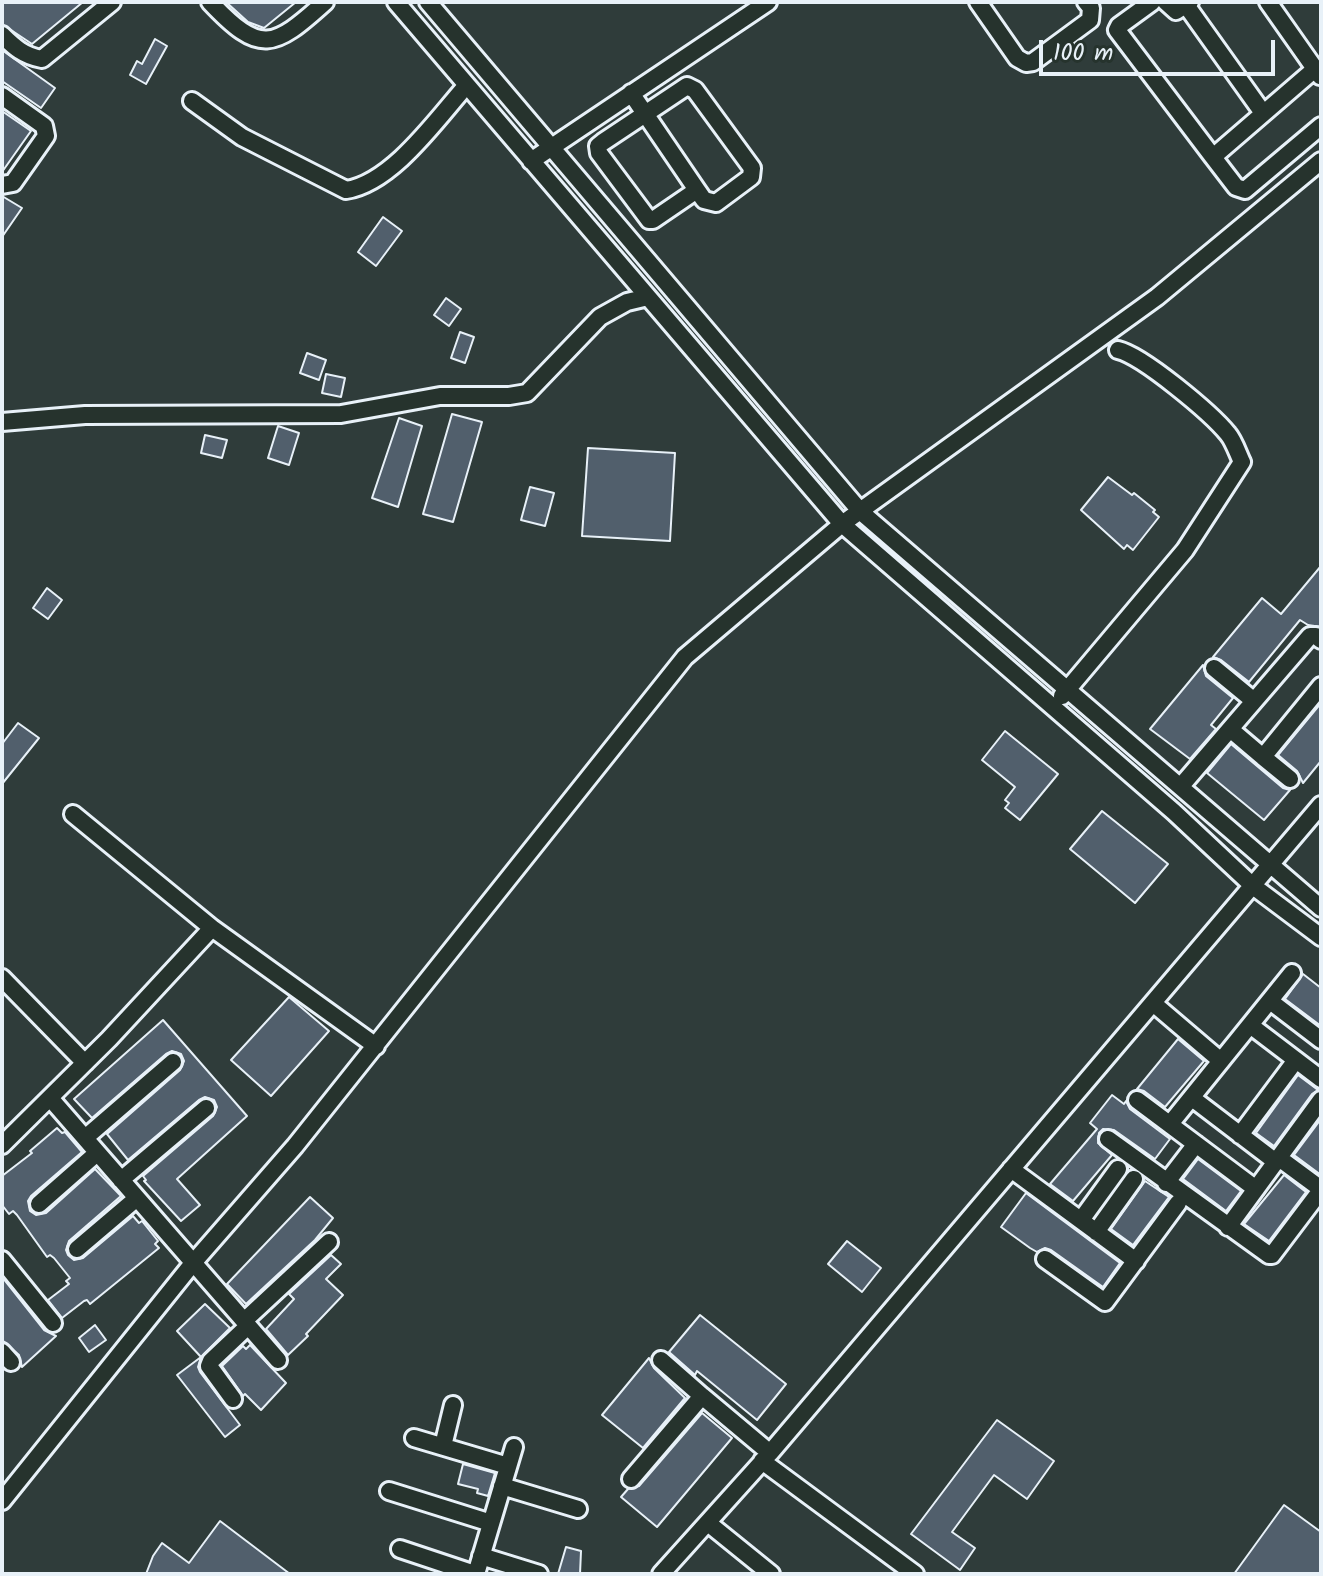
<!DOCTYPE html>
<html>
<head>
<meta charset="utf-8">
<style>
	body { margin:0 }
	#map { position:relative; width:1323px; height:1576px; overflow:hidden; background:#2f3c3a; font-family:Kalam,sans-serif }
	canvas { display:block }
	.frame { position:absolute; inset:0; border:4px solid #e8f1f8; pointer-events:none }
	.scale { position:absolute; left:1039px; top:40px; width:236px; height:36px; box-sizing:border-box; border:4px solid #e8f1f8; border-top:0; padding-left:10px; font-size:24px; line-height:28px; white-space:nowrap; color:#e8f1f8; -webkit-text-stroke:6px #26332d; paint-order:stroke }
</style>
</head>
<body>
<div id="map">
<canvas width="1323" height="1576"></canvas>
<div class="frame"></div>
<div class="scale">100 m</div>
</div>
<script>
const g = document.querySelector('canvas').getContext('2d');
g.lineJoin = 'round';
function paint(path, color) { g.fillStyle = color; g.fill(path, 'evenodd'); }
function strokePath(path, color, width, dash) { g.strokeStyle = color; g.lineWidth = width; g.lineCap = dash ? 'butt' : 'round'; g.setLineDash(dash || []); g.stroke(path); }
const building = new Path2D(`
	M2 2H83L32 44 2 24Z
	M226 2H296L264 28 248 22Z
	M155 39 167 46 146 84 130 75 137 61 142 64Z
	M2 50 55 88 41 108 2 81Z
	M2 111 31 131 2 172Z
	M2 196 22 208 2 237Z
	M383 217 402 231 376 266 358 252Z
	M446 298 461 309 449 326 434 315Z
	M460 332 474 337 465 363 451 358Z
	M307 353 326 360 319 380 300 373Z
	M326 374 345 378 341 397 322 393Z
	M452 414 482 422 453 522 423 514Z
	M399 418 422 426 398 507 372 498Z
	M278 426 299 433 289 465 268 458Z
	M205 435 227 440 222 458 201 453Z
	M588 448 675 453 670 541 582 536Z
	M1108 477 1132 495 1134 493 1155 510 1153 512 1159 517 1133 550 1127 545 1124 549 1081 510Z
	M530 487 554 493 545 526 521 520Z
	M1321 566V627L1308 625 1300 620 1249 682 1221 660 1213 657 1262 598 1281 614Z
	M47 588 62 600 48 619 33 608Z
	M1203 665 1206 676 1233 698 1211 725 1216 729 1190 759 1150 729Z
	M1321 703V761L1303 783 1297 771 1278 755Z
	M18 723 39 738 2 784V744Z
	M1005 731 1058 774 1020 820 1005 808 1009 803 1005 800 1015 787 982 760Z
	M1231 744 1283 788 1290 790 1264 820 1207 773Z
	M1102 811 1168 864 1135 903 1070 849Z
	M1303 974 1321 988V1026L1285 999Z
	M289 997 329 1031 271 1096 231 1060Z
	M163 1020 247 1116 177 1179 200 1205 181 1221 144 1181 146 1180 143 1176 213 1116 217 1107 214 1100 205 1097 199 1100 128 1160 107 1134 180 1070 184 1061 181 1054 172 1051 166 1054 92 1118 74 1099Z
	M1178 1039 1204 1061 1165 1107 1144 1091 1137 1089Z
	M1298 1075 1318 1090 1312 1094 1274 1146 1256 1133Z
	M1112 1095 1124 1104 1126 1101 1130 1109 1170 1139 1155 1159 1114 1130 1103 1129 1099 1133 1098 1143 1112 1155 1073 1201 1050 1184 1097 1129 1090 1123Z
	M1321 1119V1175L1294 1155Z
	M57 1128 62 1133 65 1132 82 1152 31 1196 28 1201 30 1211 36 1215 46 1213 95 1169 121 1196 69 1241 66 1250 68 1255 74 1260 83 1258 133 1216 139 1223 142 1221 158 1241 155 1244 159 1248 90 1304 87 1300 84 1301 62 1318 48 1300 69 1284 66 1281 70 1278 54 1258 50 1255 47 1257 17 1215 13 1211 9 1214 2 1205V1176L32 1153 30 1151Z
	M1198 1159 1241 1191 1226 1211 1183 1179Z
	M1284 1175 1306 1192 1269 1241 1244 1224Z
	M1145 1181 1169 1197 1133 1245 1111 1229Z
	M1026 1193 1120 1263 1103 1287 1051 1250 1045 1248 1037 1252 1030 1248 1001 1227Z
	M310 1197 333 1218 315 1240 246 1304 227 1284Z
	M847 1241 881 1268 862 1292 828 1264Z
	M331 1255 341 1264 326 1279 343 1295 306 1334 308 1336 288 1355 266 1329 294 1299 289 1294Z
	M2 1277 44 1330 56 1336 22 1367 19 1355 2 1340Z
	M205 1304 230 1328 201 1357 177 1331Z
	M700 1315 786 1384 757 1420 697 1371 695 1375 669 1352Z
	M95 1325 106 1340 89 1352 79 1338Z
	M250 1345 286 1383 261 1410 245 1394 243 1396 222 1366 243 1346 246 1349Z
	M201 1357 198 1367 200 1372 240 1425 225 1437 177 1375Z
	M649 1358 654 1368 685 1398 643 1448 602 1415Z
	M702 1413 732 1438 657 1527 621 1497 628 1489 639 1486Z
	M997 1420 1054 1461 1027 1499 994 1475 952 1532 975 1548 960 1570 911 1534Z
	M463 1464 495 1473 488 1496 477 1493 478 1489 458 1484Z
	M1284 1505 1321 1532V1574H1234Z
	M220 1521 290 1574H146L153 1556 162 1543 189 1563Z
	M566 1547 581 1551 580 1574H558Z`);
paint(building, '#515f6c');
strokePath(building, '#e8f1f8', 2);
const minor = new Path2D(`
	M210 2C260 55 273 49 325 2
	M396 2 842 524 1174 812 1253 886 1321 937
	M428 2 861 512 1321 908
	M978 2 1017 58 1026 63 1033 62 1090 20 1091 8 1086 2
	M1152 2 1119 26 1117 30 1213 157
	M1166 2 1176 11 1190 2
	M1268 2 1320 76
	M1186 5 1263 113
	M2 35C14 47 24 56 42 59L112 2
	M1315 69 1213 157 1236 187 1245 190 1321 126
	M631 93 697 190 704 200 716 203 751 177 752 168 695 90 687 86 603 142 598 146 599 153 649 220H653L697 190
	M2 96 44 126 46 136 13 183 2 185
	M192 101 242 137 346 190C392 183 436 120 466 86
	M531 161 768 2
	M2 422 85 415 341 414 440 396H509L527 393 600 317 627 302 648 297
	M1214 668 1254 701
	M1062 696 1185 550 1242 462C1238 454 1234 441 1228 434 1211 413 1143 356 1118 350
	M1230 729 1263 757
	M1290 779 1263 757 1321 686
	M1181 786 1310 636H1316L1321 640
	M73 814 212 928 376 1046
	M2 978 85 1063
	M1270 1001 1321 1040
	M1153 1003 1221 1061
	M1250 1025 1321 1079
	M50 1098 278 1360
	M1192 1098 1276 1162
	M1137 1100 1256 1189
	M1170 1124 1292 973
	M1240 1135 1296 1060
	M85 1138 173 1062
	M1108 1139 1269 1255H1272L1321 1190
	M2 1145 109 1039 212 928
	M1279 1158 1321 1189
	M1011 1169 1136 1261
	M121 1180 206 1108
	M1166 1183 1196 1144
	M39 1204 97 1153
	M1081 1220 1118 1169
	M1228 1227 1321 1100
	M1096 1232 1134 1179
	M77 1249 137 1198
	M1045 1259 1105 1302 1178 1203
	M2 1260 53 1323
	M244 1321 329 1242
	M2 1352 11 1362
	M661 1360 702 1396
	M233 1399 209 1366 211 1361 248 1326
	M414 1438 508 1466
	M443 1446 453 1405
	M762 1461 915 1574
	M631 1479 702 1396 770 1453
	M502 1486 578 1509
	M389 1491 491 1523
	M2 1501 193 1263 295 1146 685 657 842 524 1157 297 1321 161
	M708 1523 771 1574
	M400 1549 475 1574
	M481 1556 539 1574
	M476 1574 514 1447
	M661 1574 770 1453 1321 805`);
strokePath(minor, '#e8f1f8', 22);
strokePath(minor, '#26332d', 16);
</script>
</body>
</html>
